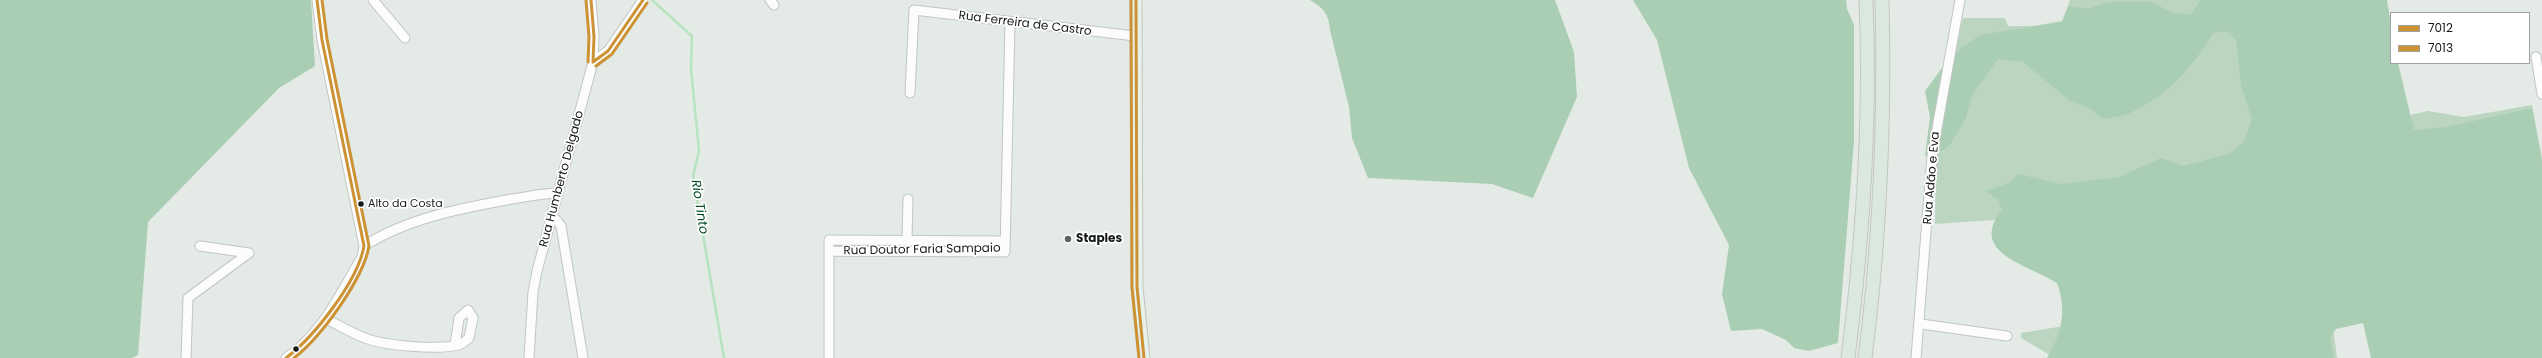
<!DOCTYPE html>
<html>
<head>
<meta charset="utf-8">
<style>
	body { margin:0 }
	#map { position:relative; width:2542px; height:358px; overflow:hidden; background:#e4eae5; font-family:Poppins,sans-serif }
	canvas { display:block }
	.legend { position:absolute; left:2390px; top:12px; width:140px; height:52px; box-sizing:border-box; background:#fff; border:1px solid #a1a3a2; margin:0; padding:5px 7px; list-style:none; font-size:12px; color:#151a16 }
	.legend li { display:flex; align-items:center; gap:8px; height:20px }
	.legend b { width:20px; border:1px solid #a1a3a2 }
</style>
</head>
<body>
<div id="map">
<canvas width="2542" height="358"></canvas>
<ul class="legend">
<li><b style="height:5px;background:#cd9234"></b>7012</li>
<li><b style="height:5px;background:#cd9234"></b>7013</li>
</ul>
</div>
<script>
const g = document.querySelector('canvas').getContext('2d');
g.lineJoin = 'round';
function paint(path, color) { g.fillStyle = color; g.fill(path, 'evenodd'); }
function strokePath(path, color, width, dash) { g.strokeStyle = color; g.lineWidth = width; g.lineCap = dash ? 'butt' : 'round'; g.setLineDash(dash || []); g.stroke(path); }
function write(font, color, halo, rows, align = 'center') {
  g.font = font + ' Poppins,sans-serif'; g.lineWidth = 3.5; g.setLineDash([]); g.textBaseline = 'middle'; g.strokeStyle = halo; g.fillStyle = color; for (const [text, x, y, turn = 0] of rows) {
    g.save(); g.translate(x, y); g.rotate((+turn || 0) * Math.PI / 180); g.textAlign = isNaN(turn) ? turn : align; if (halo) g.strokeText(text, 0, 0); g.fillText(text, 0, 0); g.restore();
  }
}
paint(new Path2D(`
	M2070 0H2384L2377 60 2397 118 2428 111 2464 117 2532 105 2542 158V185L2367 322 2333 328 2337 358H2055L2021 338V333L2064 326 2061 271 2068 215 1935 224 1936 156 1950 75 1963 18H2005L2008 26H2033L2062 21Z`), '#bbd5c1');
paint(new Path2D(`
	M0 0H311L315 66 279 88 148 222 138 355 132 358H0Z
	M1310 0H1555L1574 52 1577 97 1533 198 1492 184 1368 178 1352 138 1349 107 1330 30C1329 15 1324 8 1310 0Z
	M1633 0H1846L1847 9 1854 25V141L1838 343 1809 351 1794 348 1786 340 1762 329 1731 331 1722 294 1729 245 1689 168 1657 40Z
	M2201 0H2387L2391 25V63H2398L2414 130 2446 127 2532 108 2542 162V358H2371L2363 323 2336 329 2330 337 2334 358H2047C2062 334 2067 310 2057 283 2029 265 1967 253 2002 210L1999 201 1986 191 2009 183 2018 174 2061 184 2119 177 2161 158 2183 166 2229 154 2244 141 2252 119 2241 86 2236 40 2226 31 2213 33C2193 67 2167 96 2130 113 2123 116 2112 117 2103 119L2089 108 2069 100 2023 62 1998 59 1972 95 1966 118 1951 143 1943 150 1925 156 1930 117 1925 91 1942 68 1962 48 1980 35 2062 22 2069 6 2088 9 2108 2H2151L2174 13 2190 15Z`), '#aaceb3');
strokePath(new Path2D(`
	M652 0 692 36 691 68 699 151 693 176 724 358`), '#b6e4c1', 2.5);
const minor = new Path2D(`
	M373 0 405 38
	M770 0 774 5
	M2536 57 2542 94
	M593 62 608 51 643 0
	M910 93 914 10 1135 36
	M553 216 561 226 583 358
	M907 239 908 199
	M364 246C408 218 462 208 512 199 527 197 543 193 558 193
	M829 251 1005 252 1010 22
	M326 319C339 325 351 333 365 338 385 346 438 350 459 345 462 344 466 340 469 338L473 318 468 310 459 318 455 345
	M1921 324 2007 336
	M186 358 188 298 249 253 200 246
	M286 358C322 334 340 294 362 257L364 246 322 40 317 0
	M529 358 533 292 537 271 593 62 594 37 591 0
	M829 358V240L1005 241
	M1916 358 1932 156 1960 0`);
const major = new Path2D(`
	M1136 0 1137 287 1144 358`);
const highway = new Path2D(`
	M1848 358C1863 239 1871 120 1866 0
	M1865 358C1880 239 1885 120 1882 0`);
strokePath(minor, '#c1c6c3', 11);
strokePath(major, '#c2c6c2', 13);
strokePath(highway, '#c2c6c2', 15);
strokePath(minor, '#fbfcfb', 9);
strokePath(major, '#e8f0ea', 11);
strokePath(highway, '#dbe8df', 13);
strokePath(new Path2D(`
	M591 0 594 37 593 62
	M1136 0 1137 287 1144 358
	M593 62 608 51 643 0
	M286 358C314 337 358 281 364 246L322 40 317 0`), '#cd9234', 3);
strokePath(new Path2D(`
	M586 0 589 37 588 62
	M1131 0 1132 287 1139 358
	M596 66 612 54 647 3
	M294 358C321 337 363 280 369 246L327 39 322 0`), '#cd9234', 3);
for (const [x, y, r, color] of [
	[361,204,3.5,"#151a16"],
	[1068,239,4,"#5d635e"],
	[296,349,3.5,"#151a16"]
]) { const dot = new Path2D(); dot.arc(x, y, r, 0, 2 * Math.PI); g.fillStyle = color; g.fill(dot); strokePath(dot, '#fff', 1.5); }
write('11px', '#151a16', '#fff', [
	["Alto da Costa",368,204]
], 'left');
write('12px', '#151a16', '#fff', [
	["Rua Ferreira de Castro",1025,24,7],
	["Rua Adão e Eva",1932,178,-85],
	["Rua Humberto Delgado",562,179,-75],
	["Rua Doutor Faria Sampaio",922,250,-1]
]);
write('bold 12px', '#151a16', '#fff', [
	["Staples",1076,239]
], 'left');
write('italic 13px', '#085127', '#fff', [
	["Rio Tinto",699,207,81]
]);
</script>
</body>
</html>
